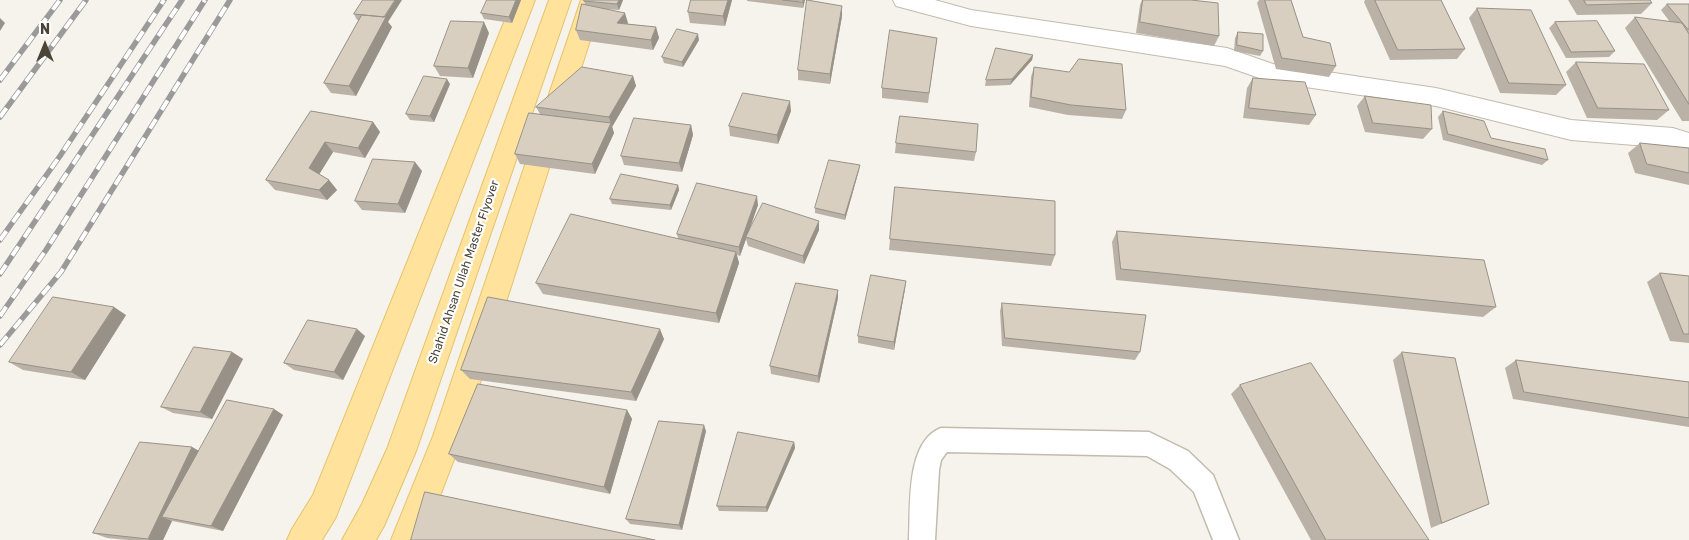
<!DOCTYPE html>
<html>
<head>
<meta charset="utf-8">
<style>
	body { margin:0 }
	#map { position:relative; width:1689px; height:540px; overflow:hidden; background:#f6f3ec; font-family:Rubik,sans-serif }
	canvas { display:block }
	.north { position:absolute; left:20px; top:20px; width:50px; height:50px; -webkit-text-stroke:4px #fff; paint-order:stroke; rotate:0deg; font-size:14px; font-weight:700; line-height:20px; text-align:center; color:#4b4439 }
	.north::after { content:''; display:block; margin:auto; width:18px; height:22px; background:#4b4439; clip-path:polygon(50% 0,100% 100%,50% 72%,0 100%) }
</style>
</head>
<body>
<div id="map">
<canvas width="1689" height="540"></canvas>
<div class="north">N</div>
</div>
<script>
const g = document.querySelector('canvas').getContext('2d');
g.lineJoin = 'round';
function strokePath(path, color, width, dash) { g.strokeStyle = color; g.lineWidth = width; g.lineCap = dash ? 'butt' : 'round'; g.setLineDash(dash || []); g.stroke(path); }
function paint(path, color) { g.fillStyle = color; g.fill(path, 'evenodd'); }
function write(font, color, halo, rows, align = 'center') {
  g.font = font + ' Rubik,sans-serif'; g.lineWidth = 4.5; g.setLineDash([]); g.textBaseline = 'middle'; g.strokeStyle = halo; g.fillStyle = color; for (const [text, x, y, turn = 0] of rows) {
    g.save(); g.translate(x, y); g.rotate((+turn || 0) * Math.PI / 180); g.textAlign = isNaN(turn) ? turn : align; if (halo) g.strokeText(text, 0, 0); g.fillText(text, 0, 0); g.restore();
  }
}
const lane = new Path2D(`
	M941 428 1149 432 1188 451 1213 475 1239 540H1213L1194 492 1170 469 1147 456 947 452 941 460 939 470 935 540H909C911 508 905 442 941 428Z`);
const street = new Path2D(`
	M893 0H935L971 10 1227 48 1273 64 1436 88 1571 120 1673 128 1689 133V153L1673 148 1571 140 1436 106 1271 82 1225 66 971 26 896 6Z`);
const primary = new Path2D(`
	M513 0H535L336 517 322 540H287L292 529 313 495Z
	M549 0H571L416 451 384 526 376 540H342L362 504 387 449Z
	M581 0H603L463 436 423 540H391L433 436Z`);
strokePath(lane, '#c2bbae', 3);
strokePath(street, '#c2bbae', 2);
strokePath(primary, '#e6c16a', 2);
paint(lane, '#fff');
paint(street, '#fff');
paint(primary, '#ffe39c');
const rail = new Path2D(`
	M0 80 60 0
	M0 117 86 0
	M0 240 60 156 164 0
	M0 274 182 0
	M0 316 46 250 205 0
	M0 345 61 272 230 0`);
strokePath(rail, '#9a9a9a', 5.5);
strokePath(rail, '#fff', 4, [11]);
paint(new Path2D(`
	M363 0 388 22 392 27 356 96 331 93 324 83 359 20H357L354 14Z
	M521 0 512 23 484 19 481 13Z
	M623 0 619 10 606 9 628 23 627 24 656 27 659 38 653 50 580 40 576 30 585 4 584 1Z
	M691 0H732L725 26 690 23 688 12Z
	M747 0H805L803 8 747 1Z
	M1142 0H1191L1219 36 1214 46 1136 33 1140 5Z
	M1259 0H1291L1303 37 1336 66 1329 77 1276 69 1257 3Z
	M1365 0H1441L1465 49 1457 59 1390 60 1364 2Z
	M1568 0H1650L1652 3 1641 14 1577 15Z
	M1667 4H1689V121H1682L1625 28 1635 17 1670 22 1661 10Z
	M1477 8 1566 85 1556 95 1500 93 1469 18Z
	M842 16 830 84 798 80V70Z
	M1555 22 1615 51 1609 57 1566 58 1549 28Z
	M1238 32 1263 51 1260 56 1234 51 1235 38Z
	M489 33 473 78 440 76 434 66Z
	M937 38 928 103 882 98V88Z
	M699 40 683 67 664 63 662 57Z
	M1033 55 1032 60 1010 85 985 86 986 80Z
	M1576 62 1669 110 1657 120 1587 118 1566 72Z
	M1034 67 1126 110 1122 119 1068 115 1029 107 1031 77Z
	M633 76 636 86 612 127 614 133 595 174 520 164 515 154 540 114 536 107Z
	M1253 78 1316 115 1309 125 1243 118 1247 88Z
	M450 84 434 122 410 120 406 114Z
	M1365 96 1432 129 1423 139 1365 132 1357 106Z
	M311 111 373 122 380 132 365 158 333 152 319 174 329 180 337 190 327 200 275 190 266 180Z
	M791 111 778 144 730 136 729 126Z
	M1443 111 1491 138 1548 160 1542 165 1443 140 1438 117Z
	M691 125 693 135 682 172 624 165 621 156Z
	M896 143 976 152 974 161 895 153Z
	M1640 143 1689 148V185L1635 173 1628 153Z
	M859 170 845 220 815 213V208Z
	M422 171 405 213 362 210 355 201Z
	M678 185 679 190 671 210 612 204 610 199Z
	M895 187 1055 255 1051 266 889 250Z
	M758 205 749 230H819L804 264 748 246 746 239 740 256 737 255 739 263 719 323 543 294 536 283 678 238 677 234Z
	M1117 231 1496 307 1483 317 1116 280 1112 242Z
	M1660 273 1689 276V343L1670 341 1647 282Z
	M905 289 894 350 858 343V336Z
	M838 298 819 383 771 374 770 366Z
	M1002 303 1140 352 1135 360 1002 346 1000 311Z
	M126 315 85 380 23 370 9 362Z
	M365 336 343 380 294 370 284 363Z
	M664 339 636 401 470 379 461 370Z
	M232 352 243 359 212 419 173 413 161 407Z
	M1402 352 1477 509 1431 528 1393 360Z
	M1516 360 1689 382V427L1513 399 1505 368Z
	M1240 385 1429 540H1311L1231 394Z
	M274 409 283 415 223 531 172 521 163 540H128L107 538 93 533 192 447 199 451Z
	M627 410 632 419 610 494 458 462 449 454Z
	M706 431 682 530 630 524 626 519Z
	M794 442 795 448 767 512 719 511 717 506Z`), '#bab2a6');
paint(new Path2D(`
	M395 0H402L388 22 392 27 356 96 349 86 383 19Z
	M516 0H521L512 23 509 17Z
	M619 0H623L619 10 617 4Z
	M728 0H732L725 26 723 16Z
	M803 0H805L803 8Z
	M842 6V16L830 84V74Z
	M625 13 628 23 620 33 617 23Z
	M0 18 5 23 0 31Z
	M484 22 489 33 473 78 468 68Z
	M656 27 659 38 653 50 651 40Z
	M698 34 699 40 683 67 682 62Z
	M1033 55 1032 60 1010 85 1012 79Z
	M633 76 636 86 612 127 609 117Z
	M447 79 450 84 434 122 430 116Z
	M790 101 791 111 778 144 777 135Z
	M373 122 380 132 365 158 358 148Z
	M611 123 614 133 595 174 592 164Z
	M691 125 693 135 682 172 679 163Z
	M325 142 333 152 317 178 309 168Z
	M415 162 422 171 405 213 398 204Z
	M860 165 859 170 845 220V215Z
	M329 180 337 190 327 200 319 190Z
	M678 185 679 190 671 210 670 205Z
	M757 196 758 205 747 237H746V239L740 256 739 247Z
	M819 221V230L804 264 803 256Z
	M736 252 739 263 719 323 716 313Z
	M906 281 905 289 894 350V342Z
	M838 290V298L819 383 818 376Z
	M114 307 126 315 85 380 71 372Z
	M357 329 365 336 343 380 334 372Z
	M660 329 664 339 636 401 631 392Z
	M232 352 243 359 212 419 200 412Z
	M274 409 283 415 223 531 211 526Z
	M627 410 632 419 610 494 604 487Z
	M704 425 706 431 682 530 679 525Z
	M794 442 795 448 767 512 766 507Z
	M192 447 204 454 162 517 172 521 163 540H150L148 539Z`), '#979187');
const building = new Path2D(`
	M363 0H395L384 17 354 14Z
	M487 0H516L509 17 481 13Z
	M584 0H619L617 4 584 1Z
	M691 0H728L723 16 688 12Z
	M783 0H803V2Z
	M807 0 842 6 830 74 798 70Z
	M1143 0H1191L1218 3 1219 36 1140 22Z
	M1265 0H1291L1303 37 1330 43 1336 66 1282 58Z
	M1375 0H1441L1465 49 1398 50Z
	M1584 0H1650L1652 3 1587 5Z
	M582 4 625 13 617 23 656 27 651 40 576 30Z
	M1667 4H1689V29H1688Z
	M1477 8 1531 10 1566 85 1509 83Z
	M362 15 386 17 349 86 324 83Z
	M1635 17 1682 23 1689 34V104Z
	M451 21 484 22 468 68 434 66Z
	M1597 21 1615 51 1571 52 1555 22Z
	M677 29 698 34 682 62 662 57Z
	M890 30 937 38 929 93 882 88Z
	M1238 32 1263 34V51L1237 45Z
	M996 48 1033 55 1012 79 986 80Z
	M1079 59 1122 64 1126 110 1071 105 1031 97 1034 67 1069 72Z
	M1576 62 1644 64 1669 110 1598 108Z
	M582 67 633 76 609 117 536 107Z
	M424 76 447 79 430 116 406 114Z
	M1253 78 1305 82 1316 115 1249 108Z
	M743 93 790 101 777 135 729 126Z
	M1365 96 1431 105 1432 129 1373 123Z
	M311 111 373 122 358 148 325 142 309 168 329 180 319 190 266 180Z
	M1443 111 1484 121 1491 138 1545 149 1548 160 1448 134Z
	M529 113 611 123 592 164 515 154Z
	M900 116 978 124 976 152 896 143Z
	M634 118 691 125 679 163 621 156Z
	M1640 143 1689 148V173L1647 164Z
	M373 159 415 162 398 204 355 201Z
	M829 160 860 165 845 215 815 208Z
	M621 174 678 185 670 205 610 199Z
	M697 183 757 196 739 247 677 234Z
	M895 187 1055 201V255L890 239Z
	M763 203 819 221 803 256 746 237Z
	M571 214 736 252 716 313 536 283Z
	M1117 231 1484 260 1496 307 1121 269Z
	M1660 273 1689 276V334H1684Z
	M871 275 906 281 894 342 858 336Z
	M796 283 838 290 818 376 770 366Z
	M53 297 114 307 71 372 9 362Z
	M488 297 660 329 631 392 461 370Z
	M1002 303 1146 315 1140 352 1005 338Z
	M308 320 357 329 334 372 284 363Z
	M194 347 232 352 200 412 161 407Z
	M1402 352 1455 358 1489 504 1442 523Z
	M1516 360 1689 382V418L1524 392Z
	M1311 363 1429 540H1326L1240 385Z
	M478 384 627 410 604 487 449 454Z
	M227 400 274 409 211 526 162 517Z
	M659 421 704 425 679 525 626 519Z
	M738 432 794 442 766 507 717 506Z
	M140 442 192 447 148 539 93 533Z
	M425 492 655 540H411Z`);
paint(building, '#d8cfc1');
strokePath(building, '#979187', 1);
write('12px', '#4b4439', '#fff', [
	["Shahid Ahsan Ullah Master Flyover",464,272,-71]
]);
</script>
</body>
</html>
